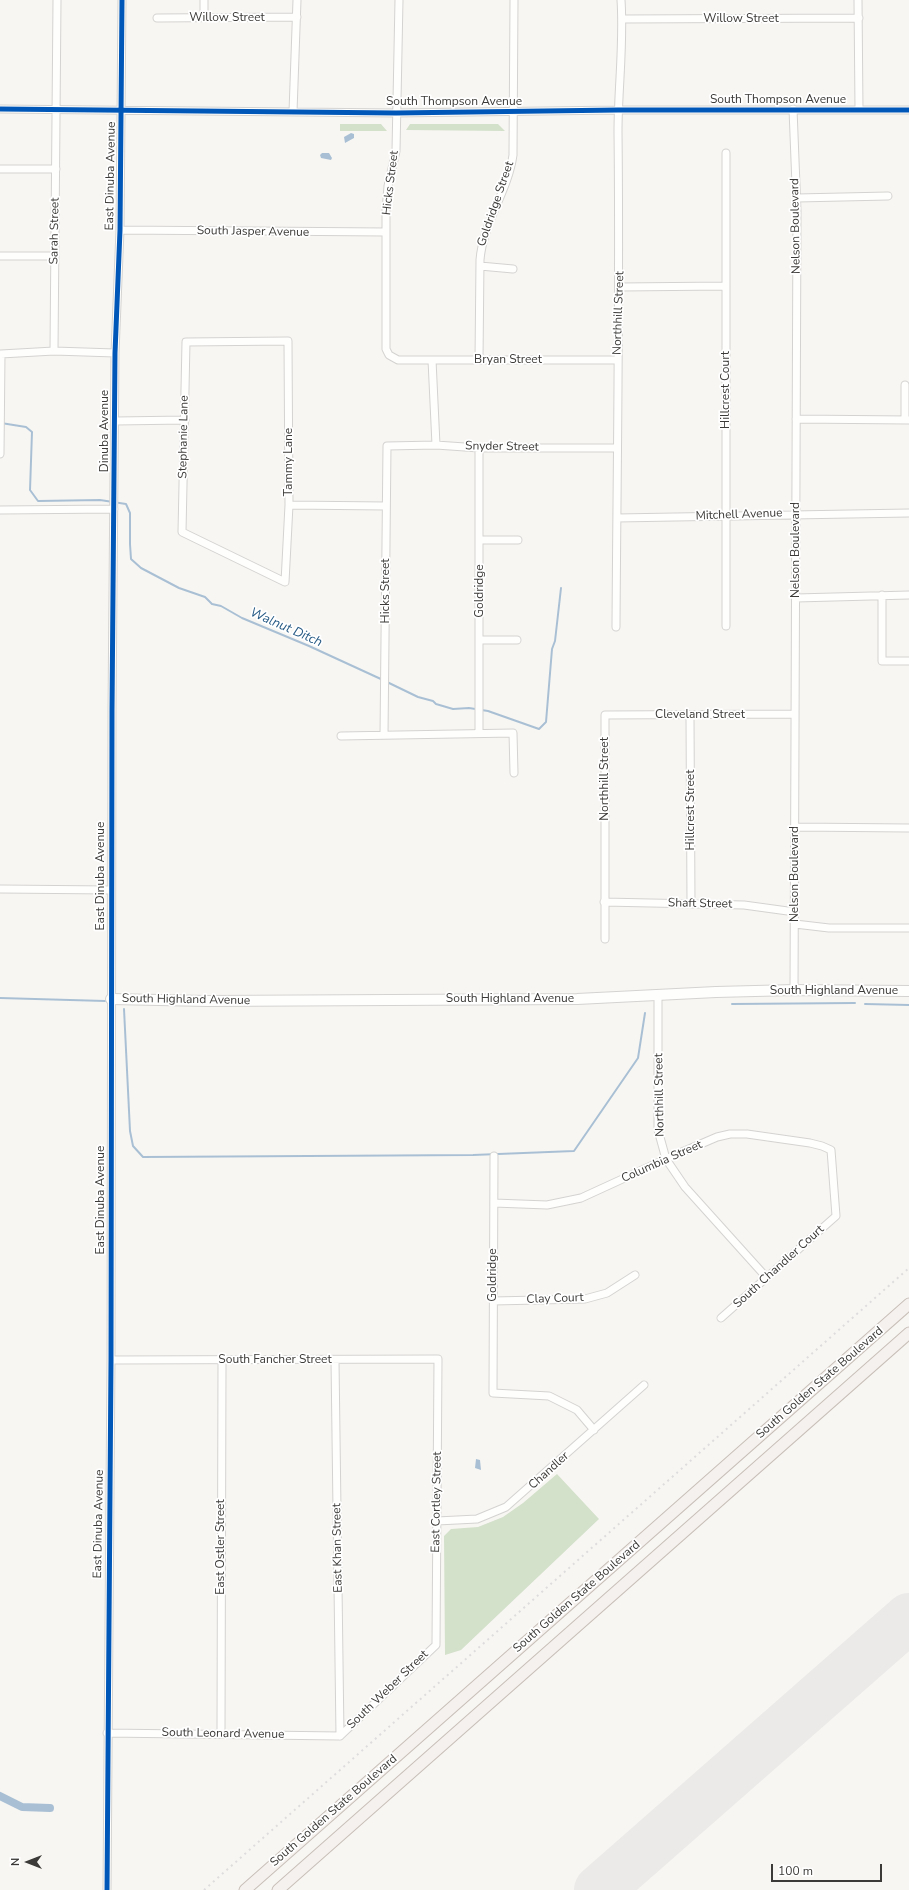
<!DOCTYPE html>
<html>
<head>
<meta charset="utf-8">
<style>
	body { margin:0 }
	#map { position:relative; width:909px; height:1890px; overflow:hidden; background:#f8f6f3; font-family:"Nunito Sans",sans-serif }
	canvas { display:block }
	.north { position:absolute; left:8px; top:1842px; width:40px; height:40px; -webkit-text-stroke:3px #fff; paint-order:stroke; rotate:270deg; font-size:11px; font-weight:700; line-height:16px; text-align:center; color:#3b3a38 }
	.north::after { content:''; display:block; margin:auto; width:14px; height:18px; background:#3b3a38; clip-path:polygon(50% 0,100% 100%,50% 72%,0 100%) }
	.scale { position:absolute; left:771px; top:1864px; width:111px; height:18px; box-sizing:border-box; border:2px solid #3b3a38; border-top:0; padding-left:5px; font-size:12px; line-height:14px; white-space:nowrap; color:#3b3a38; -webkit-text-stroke:3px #fff; paint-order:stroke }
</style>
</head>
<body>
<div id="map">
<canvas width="909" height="1890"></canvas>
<div class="north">N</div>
<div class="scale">100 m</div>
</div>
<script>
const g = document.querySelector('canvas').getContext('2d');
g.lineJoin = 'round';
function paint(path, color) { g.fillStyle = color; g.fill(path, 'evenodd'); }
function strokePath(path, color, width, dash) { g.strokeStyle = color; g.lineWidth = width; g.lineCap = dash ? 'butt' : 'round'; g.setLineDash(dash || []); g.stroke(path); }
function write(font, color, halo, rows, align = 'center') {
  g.font = font + ' "Nunito Sans",sans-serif'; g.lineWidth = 3.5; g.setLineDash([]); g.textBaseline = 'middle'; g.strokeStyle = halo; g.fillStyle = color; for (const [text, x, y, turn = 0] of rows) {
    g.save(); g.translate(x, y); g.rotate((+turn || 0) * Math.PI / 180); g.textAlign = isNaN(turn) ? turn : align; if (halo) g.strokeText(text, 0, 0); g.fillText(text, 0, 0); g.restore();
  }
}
paint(new Path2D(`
	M340 124H381L387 131H340Z
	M410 124H498L505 131 406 130Z
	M557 1474 599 1519 461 1650 445 1655 444 1536 451 1529 478 1527 503 1517 523 1503Z`), '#d3e0ca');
paint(new Path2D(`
	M351 133 354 134V138L345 143 344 137Z
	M322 153H329L332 158 331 160 321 158 320 155Z
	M476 1459 480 1460 481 1470 475 1468Z`), '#a9c0d4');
strokePath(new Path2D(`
	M1 423 26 427 32 432 30 490 38 501 100 500 126 504 130 513V544L131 559 141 568 179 588 205 597 212 604 221 606 242 618 309 646 383 680
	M387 682 418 697 433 701 436 704 453 709 469 708 488 711 539 729 546 722 552 649 555 641 561 588
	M0 998 105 1001
	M732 1004 855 1003
	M865 1004 909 1005
	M124 1009 130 1131 133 1146 143 1157 473 1155 574 1151 638 1058 645 1013`), '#a9c0d4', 2);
strokePath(new Path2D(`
	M0 1796 22 1807 50 1808`), '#a9c0d4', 8);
strokePath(new Path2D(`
	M599 1890 909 1618`), '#ebeae8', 50);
const street = new Path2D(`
	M204 0V18
	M399 0 396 151 388 186 386 210V349L389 355 398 360H617
	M858 0 859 109
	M157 18 297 17
	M622 19 859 18
	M0 109 396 113 618 110H909
	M793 109 797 211 794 990
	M293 112 297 0
	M726 153V626
	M0 169H56
	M797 198 888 196
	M120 230 386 232
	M0 256H55
	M480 266 513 269
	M620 287 726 286
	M288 341 289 505 285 582 182 532 186 342Z
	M54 351 57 0
	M432 360 436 445
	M479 360 480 260C483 222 508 192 513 155L514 0
	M796 419 909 420
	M905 420V385
	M116 421 185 420
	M479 448V733
	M0 454 1 354 54 351 115 353
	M289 505 386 506
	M0 510 114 509
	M617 518 909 513
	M480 540H518
	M882 595V661H909
	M796 598 909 595
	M616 627C617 462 620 297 618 132 618 88 624 44 621 0
	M480 640H517
	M690 716 691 904
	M384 735 387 446 436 445 479 448H617
	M341 736 513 733 514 773
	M795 827 909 828
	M0 889 111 890
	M604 902 744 905 795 912
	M795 924 829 928H909
	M605 939V715L795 714
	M658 994V1130L666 1159 685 1187 767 1278
	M494 1156 493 1393 549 1396 577 1410 594 1430
	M494 1203 547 1205 581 1198 666 1159 717 1137 730 1134H747L810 1143 822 1146 831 1150 836 1216 721 1318
	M493 1301 585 1299 607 1293 635 1275
	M111 1360 438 1359 436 1645 340 1736
	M335 1360 340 1736
	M437 1521 477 1519 506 1507 644 1385
	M107 1733 340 1736
	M221 1733 222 1360
	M107 1890 111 1360 112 711 115 353 120 230 122 0`);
const secondary = new Path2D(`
	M111 999 207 1001 577 999 716 992 794 990 909 991`);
const primary = new Path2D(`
	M245 1890 909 1304
	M278 1890 909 1333`);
strokePath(street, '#d4d3d1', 9);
strokePath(secondary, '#d4d3d1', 12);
strokePath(primary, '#c8bfb8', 13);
strokePath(street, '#fefefd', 7);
strokePath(secondary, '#fefefd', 10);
strokePath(primary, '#f5f1ee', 11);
strokePath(new Path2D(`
	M204 1890 909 1268`), '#dedddd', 2, [2, 4]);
strokePath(new Path2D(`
	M0 109 396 113 618 110H909
	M107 1890 111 1360 112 711 115 353 120 230 122 0`), '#0057b8', 5);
write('12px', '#3b3a38', '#fff', [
	["Willow Street",227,18],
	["Willow Street",741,19],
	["South Thompson Avenue",778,100],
	["South Thompson Avenue",454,102],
	["East Dinuba Avenue",111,176,-89],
	["Hicks Street",391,183,-83],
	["Goldridge Street",496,204,-71],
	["Nelson Boulevard",796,226,-91],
	["Sarah Street",55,231,-89],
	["South Jasper Avenue",253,232,1],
	["Northhill Street",619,313,-88],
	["Bryan Street",508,360],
	["Hillcrest Court",726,390,-90],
	["Dinuba Avenue",105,431,-90],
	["Stephanie Lane",184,437,-89],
	["Snyder Street",502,447,1],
	["Tammy Lane",289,462,-90],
	["Mitchell Avenue",739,515,-2],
	["Nelson Boulevard",796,550,-90],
	["Hicks Street",386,591,-90],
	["Goldridge",480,591,-90],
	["Cleveland Street",700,715],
	["Northhill Street",605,779,-90],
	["Hillcrest Street",691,810,-90],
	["Nelson Boulevard",795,874,-90],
	["East Dinuba Avenue",101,876,-90],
	["Shaft Street",700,904,1],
	["South Highland Avenue",834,991],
	["South Highland Avenue",510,999],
	["South Highland Avenue",186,1000,1],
	["Northhill Street",660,1095,-91],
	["Columbia Street",662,1162,-24],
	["East Dinuba Avenue",101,1200,-90],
	["South Chandler Court",779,1267,-42],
	["Goldridge",493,1275,-90],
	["Clay Court",555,1299,-2],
	["South Fancher Street",275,1360],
	["South Golden State Boulevard",820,1383,-41],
	["Chandler",549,1471,-42],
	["East Cortley Street",437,1502,-89],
	["East Dinuba Avenue",99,1524,-89],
	["East Ostler Street",221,1547,-90],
	["East Khan Street",338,1548,-91],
	["South Golden State Boulevard",577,1597,-41],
	["South Weber Street",388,1690,-44],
	["South Leonard Avenue",223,1734,1],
	["South Golden State Boulevard",334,1811,-41]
]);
write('italic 13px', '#275b85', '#fff', [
	["Walnut Ditch",286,628,24]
]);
</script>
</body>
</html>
